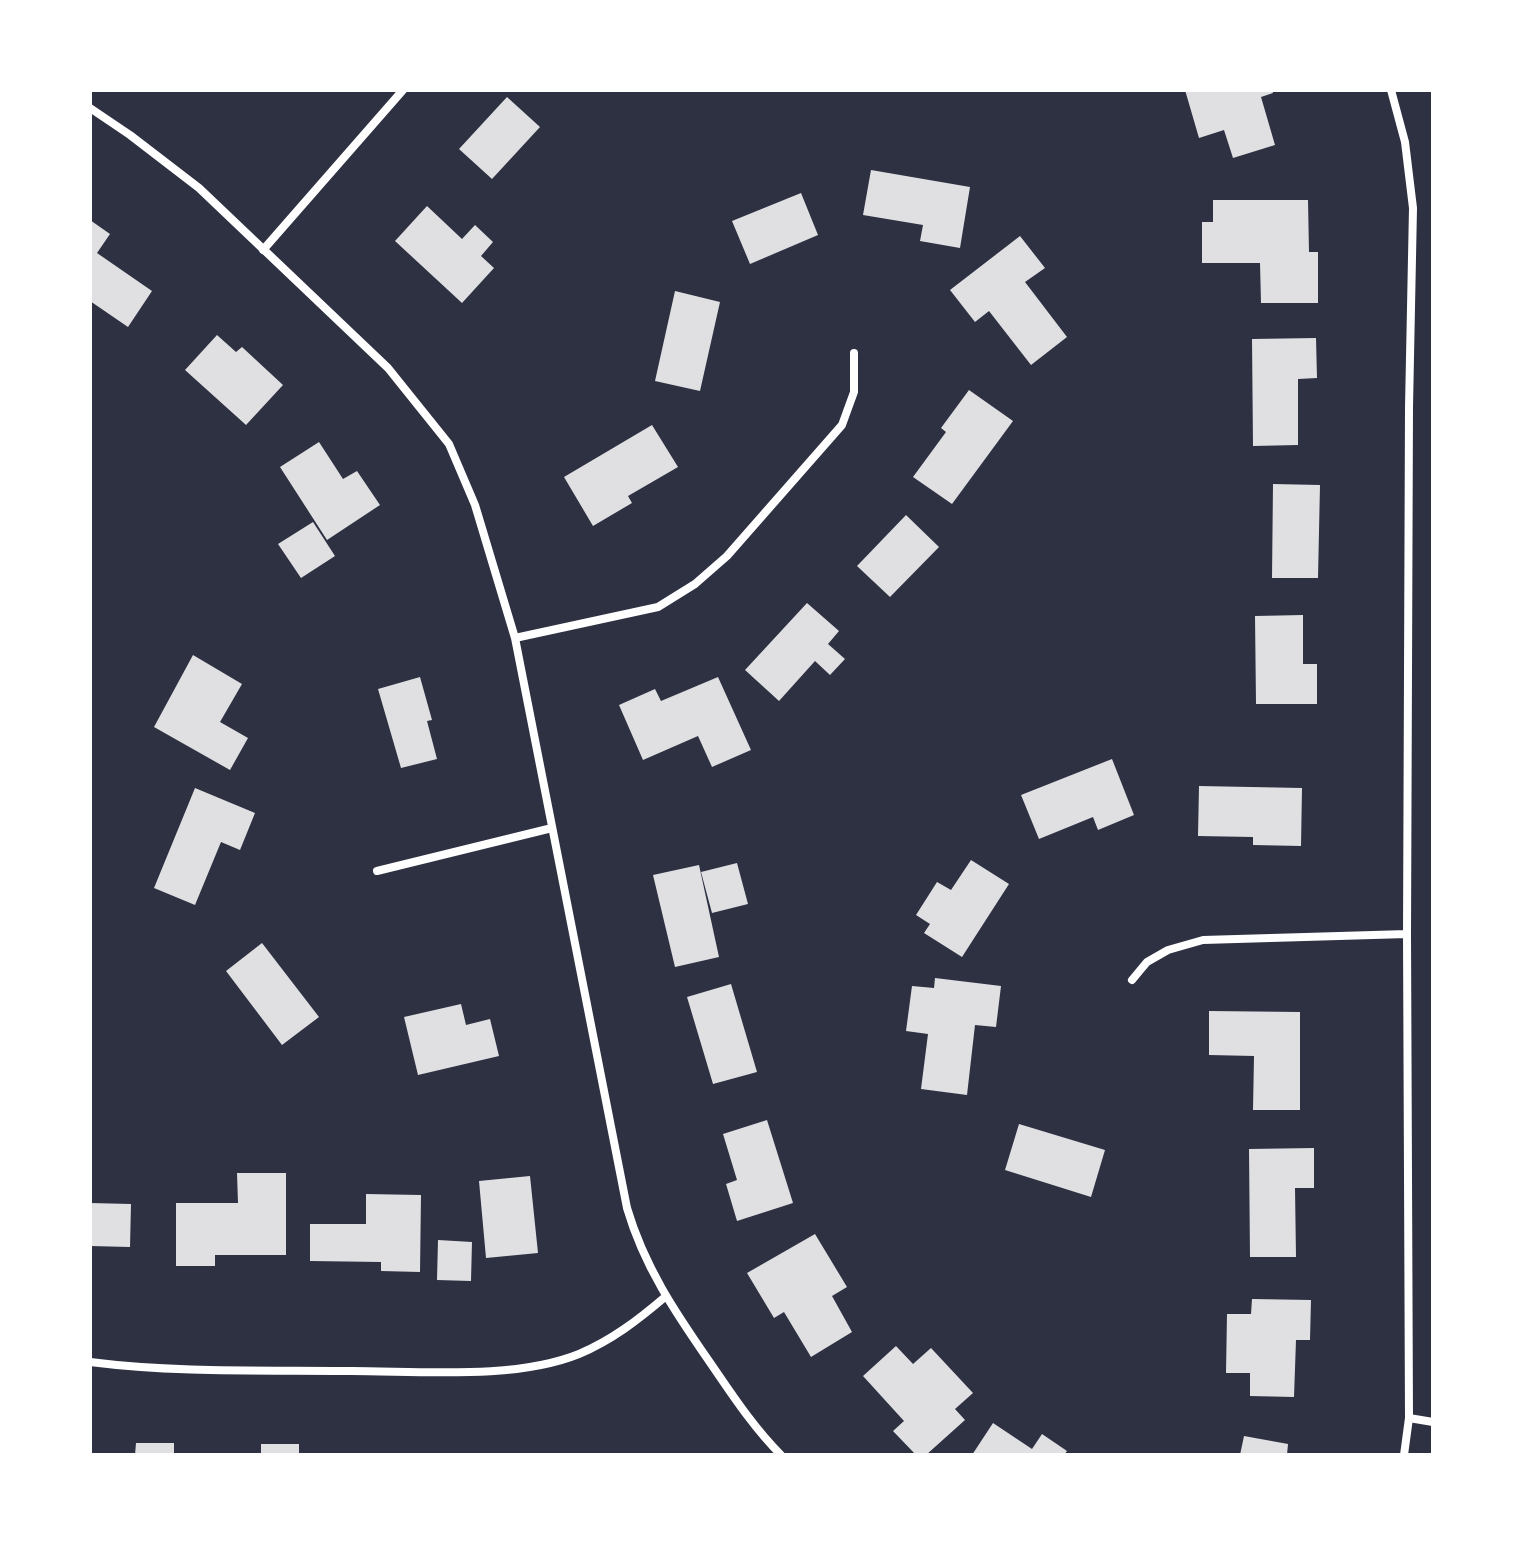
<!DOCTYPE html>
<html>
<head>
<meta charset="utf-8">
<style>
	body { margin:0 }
	#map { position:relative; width:1523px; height:1545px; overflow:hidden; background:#2d3142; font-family:Arial,sans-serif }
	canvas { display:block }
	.frame { position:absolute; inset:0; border:92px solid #fff; pointer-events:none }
</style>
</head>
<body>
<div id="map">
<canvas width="1523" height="1545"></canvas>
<div class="frame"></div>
</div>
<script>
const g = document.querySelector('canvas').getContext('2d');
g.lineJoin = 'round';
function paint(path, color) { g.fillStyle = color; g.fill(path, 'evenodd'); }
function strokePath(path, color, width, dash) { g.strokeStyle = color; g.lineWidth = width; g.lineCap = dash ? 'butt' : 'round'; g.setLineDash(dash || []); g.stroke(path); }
paint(new Path2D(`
	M1185 90H1272L1273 93 1261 97 1275 145 1233 158 1224 130 1199 138Z
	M507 97 540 127 492 179 459 149Z
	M871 170 970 187 960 248 920 241 923 225 863 215Z
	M801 193 818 235 750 264 732 221Z
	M1213 200H1308L1309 252H1318V303H1261L1260 263H1202V222H1213Z
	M427 206 462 239 475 225 493 242 481 256 494 268 462 303 395 241Z
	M90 220 110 234 97 253 152 291 128 327 90 301Z
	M1020 236 1045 268 1025 282 1067 337 1031 365 989 311 975 322 950 290Z
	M675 291 720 302 700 391 655 381Z
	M217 335 236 352 242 347 283 385 246 425 185 370Z
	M1316 338 1317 378 1298 379V445L1253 446 1252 339Z
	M969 390 1013 421 952 504 913 477 946 432 941 428Z
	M652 425 678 467 628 496 632 503 593 526 564 477Z
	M319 442 343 479 357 471 380 505 327 540 280 467Z
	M1273 484 1320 485 1318 578H1272Z
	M906 515 939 547 890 597 857 566Z
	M313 522 335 556 301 578 278 544Z
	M807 603 839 631 828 644 845 659 830 675 815 661 779 701 745 670Z
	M1303 615V664H1317V704H1256L1255 616Z
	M193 655 242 684 220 722 248 738 230 770 154 727Z
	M420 677 432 720 427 721 437 759 401 768 378 689Z
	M718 677 751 750 712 767 698 736 643 760 619 705 655 689 661 701Z
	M1112 759 1134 815 1098 830 1093 817 1039 839 1021 795Z
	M1199 786 1302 788 1301 846 1253 845V837L1198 836Z
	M195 788 255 813 240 850 221 842 195 905 154 888Z
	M971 860 1009 884 962 957 924 933 930 924 916 915 937 882 951 890Z
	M737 863 748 904 712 913 701 872Z
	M699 865 719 957 675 967 653 875Z
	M262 943 319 1017 282 1045 226 971Z
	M935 978 1001 986 996 1027 975 1025 967 1095 921 1089 928 1034 906 1031 912 986 934 988Z
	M731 984 757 1072 713 1084 687 997Z
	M461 1004 466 1025 490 1019 499 1056 418 1075 404 1017Z
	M1209 1011 1300 1012V1110H1253L1254 1056 1209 1055Z
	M767 1120 793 1203 737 1221 726 1184 737 1180 723 1134Z
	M1019 1124 1105 1150 1091 1197 1005 1170Z
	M1314 1148V1188H1295L1296 1257H1250L1249 1149Z
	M237 1173H286V1255H215V1266H176V1203H238Z
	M530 1176 538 1253 486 1258 479 1181Z
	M366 1194 421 1195 420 1272 381 1271V1262L310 1261V1224H366Z
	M90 1203 131 1204 130 1247 90 1246Z
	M815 1234 847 1287 832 1296 852 1332 811 1357 784 1312 774 1318 747 1273Z
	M438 1240 472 1242 471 1281 437 1280Z
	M1252 1299 1311 1300 1310 1340H1296L1294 1397 1250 1396V1373H1226L1227 1314H1251Z
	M896 1346 913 1364 931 1348 973 1393 955 1409 965 1420 926 1455H916L893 1431 904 1421 863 1376Z
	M993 1423 1032 1449 1042 1434 1067 1451 1064 1455H972Z
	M1244 1436 1288 1444 1287 1455H1240Z
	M136 1443H174V1455H135Z
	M261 1444H299V1455H261Z`), '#e0e0e3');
strokePath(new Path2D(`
	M1391 90 1405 142 1413 208 1409 407 1407 934 1409 1418 1404 1455
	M90 108 130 135 199 188 388 368 449 444 475 505 515 638 627 1208C644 1266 675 1312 709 1361 731 1393 753 1427 781 1455
	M263 250 403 90
	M515 638 658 607 695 584 727 556 842 425 854 392V353
	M377 871 552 828
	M1132 980 1147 962 1168 950 1203 940 1407 934
	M90 1362C176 1373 264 1370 351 1371 420 1371 515 1380 579 1354 612 1340 638 1320 665 1297
	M1409 1418 1433 1422`), '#fff', 8);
</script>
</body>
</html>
